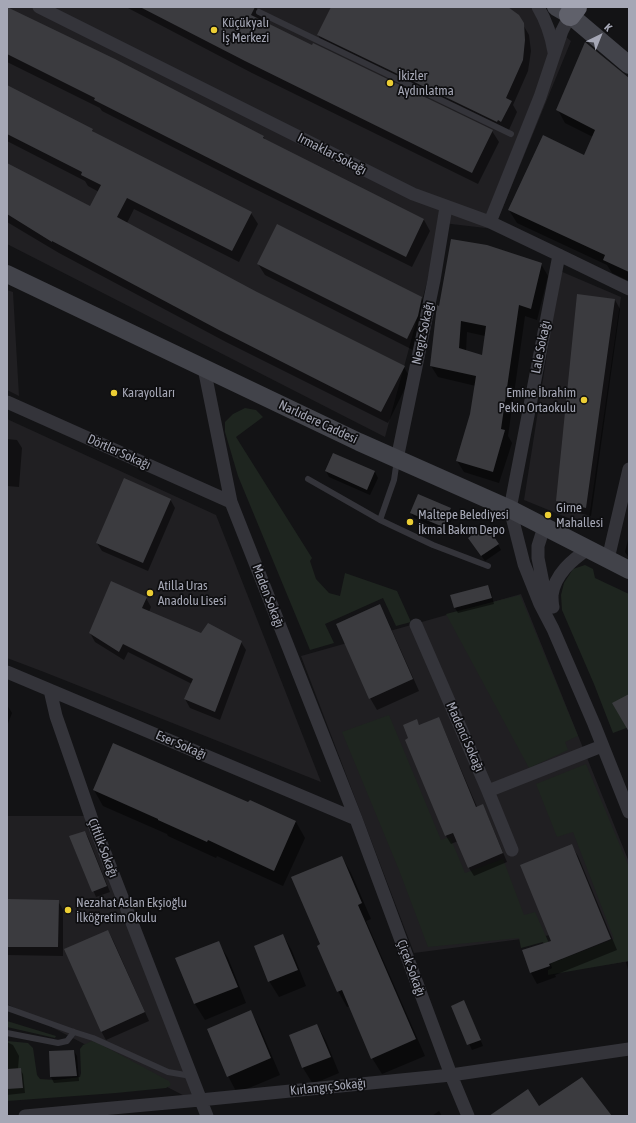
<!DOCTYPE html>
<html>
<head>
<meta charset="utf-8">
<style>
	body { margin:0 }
	#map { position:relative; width:636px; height:1123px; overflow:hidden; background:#131315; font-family:"Asap Condensed",sans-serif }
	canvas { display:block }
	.frame { position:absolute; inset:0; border:8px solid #a5a7b5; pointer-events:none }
	.north { position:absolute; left:580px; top:16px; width:40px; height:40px; -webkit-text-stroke:3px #0e0e10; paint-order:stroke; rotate:43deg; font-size:11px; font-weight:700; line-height:16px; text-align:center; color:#a5a7b5 }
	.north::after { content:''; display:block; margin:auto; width:14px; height:18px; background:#a5a7b5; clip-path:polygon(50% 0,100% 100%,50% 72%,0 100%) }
</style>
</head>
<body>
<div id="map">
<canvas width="636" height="1123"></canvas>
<div class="frame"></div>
<div class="north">K</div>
</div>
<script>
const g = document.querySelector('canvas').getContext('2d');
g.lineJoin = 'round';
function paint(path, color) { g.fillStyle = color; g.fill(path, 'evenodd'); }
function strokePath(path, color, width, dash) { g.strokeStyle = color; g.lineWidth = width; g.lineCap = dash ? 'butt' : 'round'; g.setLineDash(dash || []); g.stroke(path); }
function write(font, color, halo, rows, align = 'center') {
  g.font = font + ' "Asap Condensed",sans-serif'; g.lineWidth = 3.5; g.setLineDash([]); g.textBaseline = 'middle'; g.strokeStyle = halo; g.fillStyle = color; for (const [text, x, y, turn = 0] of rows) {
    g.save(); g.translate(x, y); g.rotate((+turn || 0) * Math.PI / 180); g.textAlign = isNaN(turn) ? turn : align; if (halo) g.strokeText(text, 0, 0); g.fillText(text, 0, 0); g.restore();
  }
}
paint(new Path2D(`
	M7 7H530L571 41 494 229 443 223 385 437 7 244Z
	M560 271 621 297 588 526 524 500Z
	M7 290 13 292 19 396 7 390Z
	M7 419 216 515 321 782 44 672 7 658Z
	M521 594 629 862V961L567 971 552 935 414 953 301 656Z
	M7 816H93L202 1105 7 1004Z`), '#201f22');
paint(new Path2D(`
	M245 408 256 410 263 417 236 437 312 558 310 561 316 579 329 593 340 596 345 573 397 591 411 622 396 626 383 598 325 624 334 643 310 650 238 476 225 432V422L233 414Z
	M585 565 593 569 595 578 629 594V727L613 733 594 684 562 610 561 595 564 583 573 569Z
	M520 595 578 736 565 742 568 750 529 768 446 614Z
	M389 715 441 840 450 837 465 873 503 859 524 915 535 912 557 961 614 939 573 832 557 837 536 784 586 764 629 867V961L548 975V970L552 968 543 942 521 948 519 938 428 947 399 870 342 732Z
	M7 1021 56 1036 55 1038 7 1027Z
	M7 1041 28 1043 33 1048 37 1075 40 1079 55 1080 80 1077 81 1073 80 1049 83 1045 92 1041 102 1045 169 1081 171 1085 166 1088 116 1093 7 1101Z`), '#1e251f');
paint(new Path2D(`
	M126 7H256L262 17 260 21 492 131 499 142 478 184 252 73Z
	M332 7H507L518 16 529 35 531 51 528 71 513 105 517 112 508 132 324 46 318 35Z
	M7 8 263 136 266 141 424 220 430 231 412 267 251 187 102 111 100 108 7 62Z
	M629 80V281L612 273 607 265 517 223 509 210 584 156 593 137 565 123 558 110Z
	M7 86 92 130 95 134 251 213 258 224 239 262 134 209 127 223 256 293 404 367 410 378 388 423 226 342 59 253 7 222V164L91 207 99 192 88 186 85 181 7 141Z
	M258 264 422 298 428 310 413 350 265 275Z
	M541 264 548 276 537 320 525 316 508 436 512 443 499 483 464 472 457 461 471 414 476 386 438 377 431 366 439 307ZM467 332 485 336 483 357 466 351Z
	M615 300 620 309 591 516 562 509 557 501Z
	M7 439 17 440 22 448 19 487 7 486Z
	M334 454 375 472 378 478 370 495 329 477 326 471Z
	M418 495 451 509 454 515 446 532 414 518 411 513Z
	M170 499 175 508 148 571 102 551 97 543Z
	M629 536V558L625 552Z
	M473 544H498L501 550 485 561Z
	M488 586 491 592 494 604 458 613 455 608Z
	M146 598 151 607 149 612 201 634 241 642 246 650 220 720 190 708 185 699 192 684 128 652 124 660 95 642 90 633Z
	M380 606 386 617 419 691 377 710 370 698Z
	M7 705 12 713 7 726Z
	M438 718 443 727 477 807 482 805 487 814 507 862 474 876 469 868 458 841 451 844 446 836 409 739 417 721 420 726Z
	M94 790 249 803 250 801 296 822 305 838 283 886 217 856 216 858 168 836 167 834 103 806Z
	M85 832 88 837 110 892 96 897 71 837Z
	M571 845 578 856 617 950 555 975 556 977 537 984 531 973 523 951 552 941Z
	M342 857 351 873 371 919 366 921 425 1056 382 1074 372 1058 350 1006 347 1007 338 991 321 945Z
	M7 900 58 901 63 910V956L7 955Z
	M108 931 113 940 149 1021 106 1040 101 1031Z
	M283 935 292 951 306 986 279 997 269 981Z
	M218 942 228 958 246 1003 205 1020 195 1004 177 959Z
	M629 961V973L626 962Z
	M464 1001 483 1046 472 1050 452 1006Z
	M251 1012 260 1028 280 1075 237 1093 228 1076Z
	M317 1025 326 1041 339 1073 313 1084 303 1068 290 1036Z
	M7 1042 13 1045 19 1056 18 1069H20L23 1074 25 1093 7 1095Z
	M74 1051 77 1056 79 1081 54 1083 51 1077 50 1052Z
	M439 1111 442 1116H432Z`), '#0007');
paint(new Path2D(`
	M7 7 115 59 264 136 263 138 424 219 406 257 244 176 94 100 95 98 7 54Z
	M140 7H255L251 15 312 45 313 43 493 130 472 173 245 61Z
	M331 7H508L519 15 524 23 525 40 523 60 506 98 512 101 501 122 498 120 497 122 317 35Z
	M585 42 629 78V272L603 260 605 255 508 210 543 135 584 155 595 130 556 110Z
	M7 85 93 129 92 131 252 212 232 251 127 198 117 217 257 292 405 366 381 412 219 330 52 241V242L7 214V163L90 206 101 185 81 175 82 172 7 134Z
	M277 224 422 297 418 316 407 339 257 264Z
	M451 239 487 245 542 263 531 309 519 305 501 429 505 430 493 472 456 461 470 414 476 376 430 366 437 305 439 306ZM461 321 486 326 482 355 459 348Z
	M577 294 615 299 586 508 556 501Z
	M333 453 375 471 367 490 325 471Z
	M124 478 171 499 143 563 96 543Z
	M418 494 451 508 443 527 410 513Z
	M486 525 499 544 481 556 468 538Z
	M111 581 147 597 142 608 201 633 208 623 242 641 215 712 184 699 193 679 123 644 119 652 89 633Z
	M488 585 492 598 454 608 450 595Z
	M380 604 413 679 369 699 336 624Z
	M629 694V732L612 703Z
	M439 717 476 807 483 804 503 853 468 868 453 833 445 836 405 740 408 738 403 725 417 719 419 725Z
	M113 743 248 802 250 800 296 821 274 871 208 840 207 842 158 820V819L93 790Z
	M85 831 107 886 92 892 69 836Z
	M572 844 611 939 549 964 550 966 530 973 522 950 551 941 520 865Z
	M342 856 362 903 358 905 416 1039 371 1059 342 990 337 992 317 946 320 944 291 877Z
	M7 899 59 900 58 947H7Z
	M108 930 145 1012 101 1032 64 949Z
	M283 934 298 970 268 982 254 946Z
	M219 941 238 987 194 1004 175 958Z
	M464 1000 481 1040 467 1045 451 1006Z
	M251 1010 271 1058 227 1077 207 1029Z
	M317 1024 331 1057 302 1068 289 1035Z
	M74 1050 77 1076 50 1077 49 1051Z
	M21 1068 23 1088 7 1089V1069Z
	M582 1077 612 1116H489L528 1089 539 1106Z`), '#3b3b3f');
strokePath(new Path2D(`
	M259 12 511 134
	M308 479 380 520 433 545 488 566
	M380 520 394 480 397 460
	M7 1008 74 1032 93 1038 168 1072 191 1076
	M7 1033 58 1043 67 1041 74 1032`), '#34343a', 6);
strokePath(new Path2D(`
	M39 7 413 194 490 222 559 255 629 289
	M538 7C547 22 551 34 554 52
	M490 222 540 97 562 31 570 15
	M559 255 510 509 524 564 540 604 553 629 594 724 629 812
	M204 368 231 502 356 819 451 1075 468 1116
	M7 402 231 502
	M397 459 434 280 446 207
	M544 527 538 546V558L548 608
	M608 559 629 469
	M553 607C552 603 552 598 552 595 555 574 572 560 588 549
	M416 625 488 791 512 850
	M7 672 356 819
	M50 690 56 716 91 817 207 1116
	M488 791 602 746
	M25 1116 200 1100 451 1075 629 1049`), '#34343a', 13);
strokePath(new Path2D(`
	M556 7 570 15 629 65
	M7 274 359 442 510 509 629 570`), '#42434a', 18);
strokePath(new Path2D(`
	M570 15 576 7`), '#60616b', 22);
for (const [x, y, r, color] of [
	[214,30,4,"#ecce34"],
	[390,83,4,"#ecce34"],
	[114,393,4,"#ecce34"],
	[584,400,4,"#ecce34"],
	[548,515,4,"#ecce34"],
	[410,522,4,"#ecce34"],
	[150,593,4,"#ecce34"],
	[68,910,4,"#ecce34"]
]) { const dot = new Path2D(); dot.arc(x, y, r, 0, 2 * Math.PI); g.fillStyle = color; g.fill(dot); strokePath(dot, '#0e0e10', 1.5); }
write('13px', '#a5a7b5', '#0e0e10', [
	["Küçükyalı",222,23],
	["İş Merkezi",222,38],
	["İkizler",398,76],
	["Aydınlatma",398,91],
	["Karayolları",122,393],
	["Emine İbrahim",576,393,"right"],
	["Pekin Ortaokulu",576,408,"right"],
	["Girne",556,508],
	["Mahallesi",556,523],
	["Maltepe Belediyesi",418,515],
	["İkmal Bakım Depo",418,530],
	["Atilla Uras",158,586],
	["Anadolu Lisesi",158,601],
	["Nezahat Aslan Ekşioğlu",76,903],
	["İlköğretim Okulu",76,918]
], 'left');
write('13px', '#a5a7b5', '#0e0e10', [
	["Irmaklar Sokağı",332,154,27],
	["Nergiz Sokağı",423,333,-78],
	["Lale Sokağı",541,347,-79],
	["Narlıdere Caddesi",318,422,25],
	["Dörtler Sokağı",119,452,24],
	["Maden Sokağı",268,596,69],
	["Madenci Sokağı",465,737,66],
	["Eser Sokağı",181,745,23],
	["Çiftlik Sokağı",103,848,69],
	["Çiçek Sokağı",411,968,70],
	["Kırlangıç Sokağı",328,1087,-6]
]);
</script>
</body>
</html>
